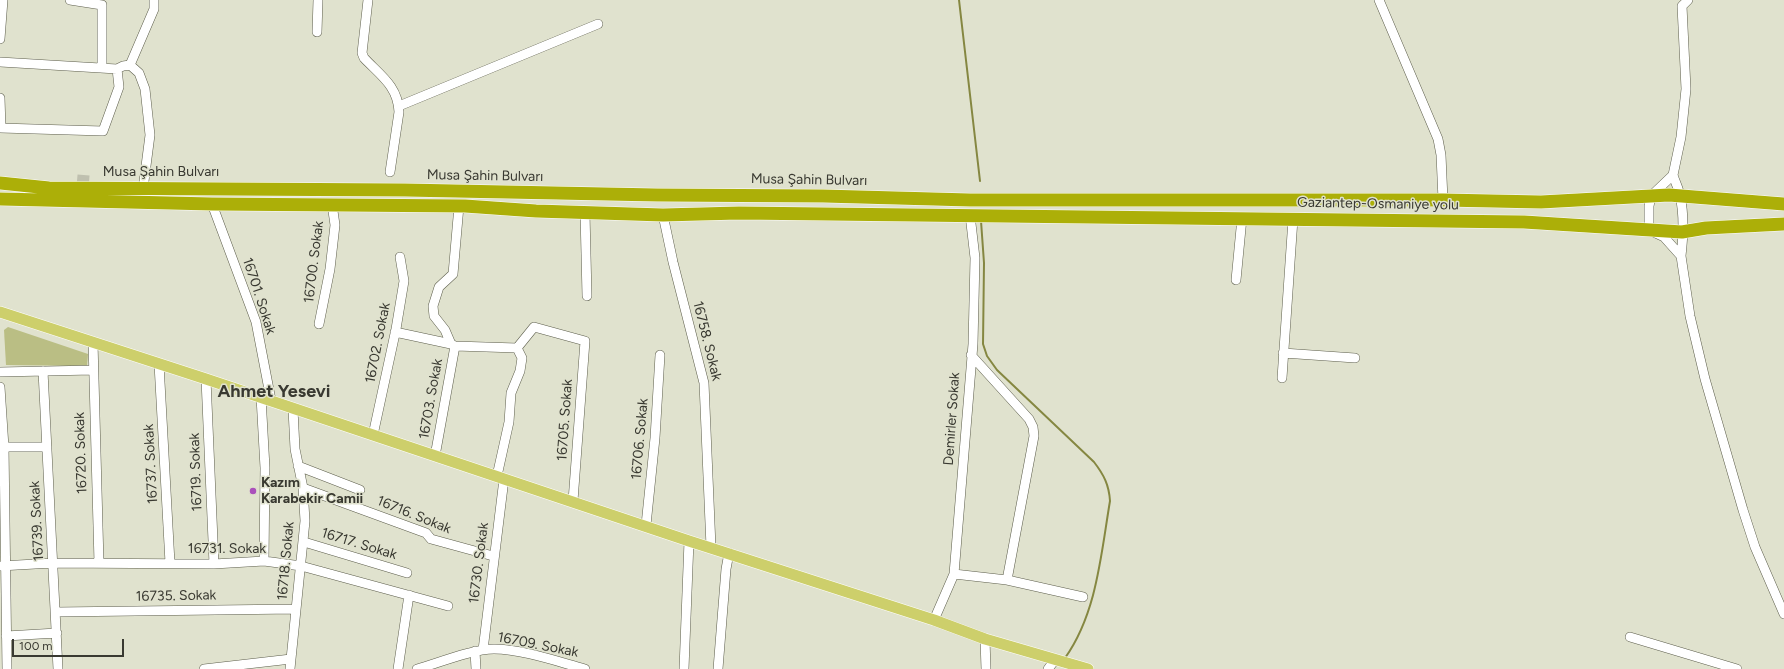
<!DOCTYPE html>
<html>
<head>
<meta charset="utf-8">
<style>
	body { margin:0 }
	#map { position:relative; width:1784px; height:669px; overflow:hidden; background:#e0e2ce; font-family:Figtree,sans-serif }
	canvas { display:block }
	.scale { position:absolute; left:12px; top:639px; width:112px; height:18px; box-sizing:border-box; border:2px solid #393931; border-top:0; padding-left:5px; font-size:12px; line-height:14px; white-space:nowrap; color:#393931; -webkit-text-stroke:3px #e0e2ce; paint-order:stroke }
</style>
</head>
<body>
<div id="map">
<canvas width="1784" height="669"></canvas>
<div class="scale">100 m</div>
</div>
<script>
const g = document.querySelector('canvas').getContext('2d');
g.lineJoin = 'round';
function paint(path, color) { g.fillStyle = color; g.fill(path, 'evenodd'); }
function strokePath(path, color, width, dash) { g.strokeStyle = color; g.lineWidth = width; g.lineCap = dash ? 'butt' : 'round'; g.setLineDash(dash || []); g.stroke(path); }
function write(font, color, halo, rows, align = 'center') {
  g.font = font + ' Figtree,sans-serif'; g.lineWidth = 3; g.setLineDash([]); g.textBaseline = 'middle'; g.strokeStyle = halo; g.fillStyle = color; for (const [text, x, y, turn = 0] of rows) {
    g.save(); g.translate(x, y); g.rotate((+turn || 0) * Math.PI / 180); g.textAlign = isNaN(turn) ? turn : align; if (halo) g.strokeText(text, 0, 0); g.fillText(text, 0, 0); g.restore();
  }
}
paint(new Path2D(`
	M8 327 88 354 87 366 6 365 4 330Z`), '#babe84');
strokePath(new Path2D(`
	M959 0 980 181
	M981 221 984 263 983 344 987 356 997 370 1094 462C1104 475 1109 485 1110 501 1101 554 1097 613 1065 658`), '#858741', 2);
strokePath(new Path2D(`
	M77 181 89 182`), '#bfc0af', 13, [13, 6]);
const minor = new Path2D(`
	M70 0 102 5V68
	M368 0 362 53 364 58C380 75 398 86 399 112L390 172
	M1379 0 1438 139 1441 155 1443 200
	M317 32 318 0
	M0 39 3 0
	M0 62 117 69 123 66 130 65 139 73 145 89 150 135 143 189
	M130 65 154 9V0
	M0 98 1 128
	M399 106 598 24
	M0 128 103 131 119 87 117 69
	M1673 175C1675 182 1679 189 1680 196 1684 213 1683 239 1681 256L1664 237 1649 230V206L1651 196Z
	M1673 175 1681 137 1686 89 1682 6 1688 0
	M212 204 256 322 271 400
	M585 213 587 296
	M663 215 673 262 704 383 711 547
	M1681 256 1690 316 1705 379 1743 510 1755 547 1784 614
	M1236 280 1242 218
	M319 324 330 269 335 225 332 204
	M395 332 451 344 455 346 517 348 534 327 585 341 573 501
	M93 342 99 563
	M451 344 445 330 434 316 433 306 439 287 453 274 459 206
	M1283 353 1355 358
	M971 355 1029 419 1033 427 1034 436 1007 580
	M159 364 170 563
	M43 371 58 669
	M0 372 93 370
	M1282 378 1293 219
	M206 379 214 564
	M0 387 4 447 7 669
	M261 397 265 468 264 561
	M373 435 396 329 404 281 400 257
	M0 447H47
	M435 456 455 346
	M298 466 360 490
	M497 476 509 422 511 393 520 371 522 358 517 348
	M303 488 426 533 431 539 493 556
	M646 525 655 438 660 355
	M304 542 407 573
	M0 566 53 563 214 564 264 561 301 566 448 606
	M954 574 1007 580 1083 597
	M56 612 296 609
	M934 620 954 574 973 344 975 258 970 215
	M6 636 57 633
	M1630 637 1737 669
	M985 639 986 669
	M483 650 504 479
	M475 651 476 669
	M204 669 291 659
	M290 669 305 521 303 488 295 449 293 409
	M398 669 409 595
	M417 669C438 663 473 649 494 649 521 649 559 662 585 669
	M684 669 689 541
	M718 669 726 569 729 553
	M1048 669 1055 660`);
const major = new Path2D(`
	M0 312 206 379 689 541 934 620 985 639 1088 669`);
const highway = new Path2D(`
	M0 183 49 188 405 190 657 195 823 196 970 200H1443L1541 202 1669 195 1784 204
	M0 199 212 204 465 206 536 211 663 215 739 213 1524 222 1682 232 1706 228 1784 224`);
strokePath(minor, '#5d5e4c', 10);
strokePath(major, '#fff', 12);
strokePath(highway, '#fff', 14);
strokePath(minor, '#fff', 9);
strokePath(major, '#cdcf6b', 11);
strokePath(highway, '#acaf08', 13);
for (const [x, y, r, color] of [
	[253,491,4,"#aa50bb"]
]) { const dot = new Path2D(); dot.arc(x, y, r, 0, 2 * Math.PI); g.fillStyle = color; g.fill(dot); strokePath(dot, '#e0e2ce', 1.5); }
write('14px', '#393931', '#e0e2ce', [
	["Musa Şahin Bulvarı",161,172],
	["Musa Şahin Bulvarı",485,176,1],
	["Musa Şahin Bulvarı",809,180,1],
	["Gaziantep-Osmaniye yolu",1378,204,1],
	["16700. Sokak",314,262,-83],
	["16701. Sokak",259,296,72],
	["16758. Sokak",707,341,76],
	["16702. Sokak",378,343,-79],
	["16703. Sokak",431,399,-80],
	["Demirler Sokak",952,419,-86],
	["16705. Sokak",565,420,-86],
	["16706. Sokak",640,439,-85],
	["16720. Sokak",81,453,-92],
	["16737. Sokak",151,464,-93],
	["16719. Sokak",196,472,-92],
	["16716. Sokak",414,515,22],
	["16739. Sokak",37,521,-93],
	["16717. Sokak",359,544,17],
	["16731. Sokak",227,549],
	["16718. Sokak",286,561,-85],
	["16730. Sokak",479,563,-83],
	["16735. Sokak",176,596,-1],
	["16709. Sokak",538,645,11]
]);
write('bold 14px', '#393931', '#e0e2ce', [
	["Kazım",261,483],
	["Karabekir Camii",261,499]
], 'left');
write('bold 18px', '#393931', '#e0e2ce', [
	["Ahmet Yesevi",274,392]
]);
</script>
</body>
</html>
